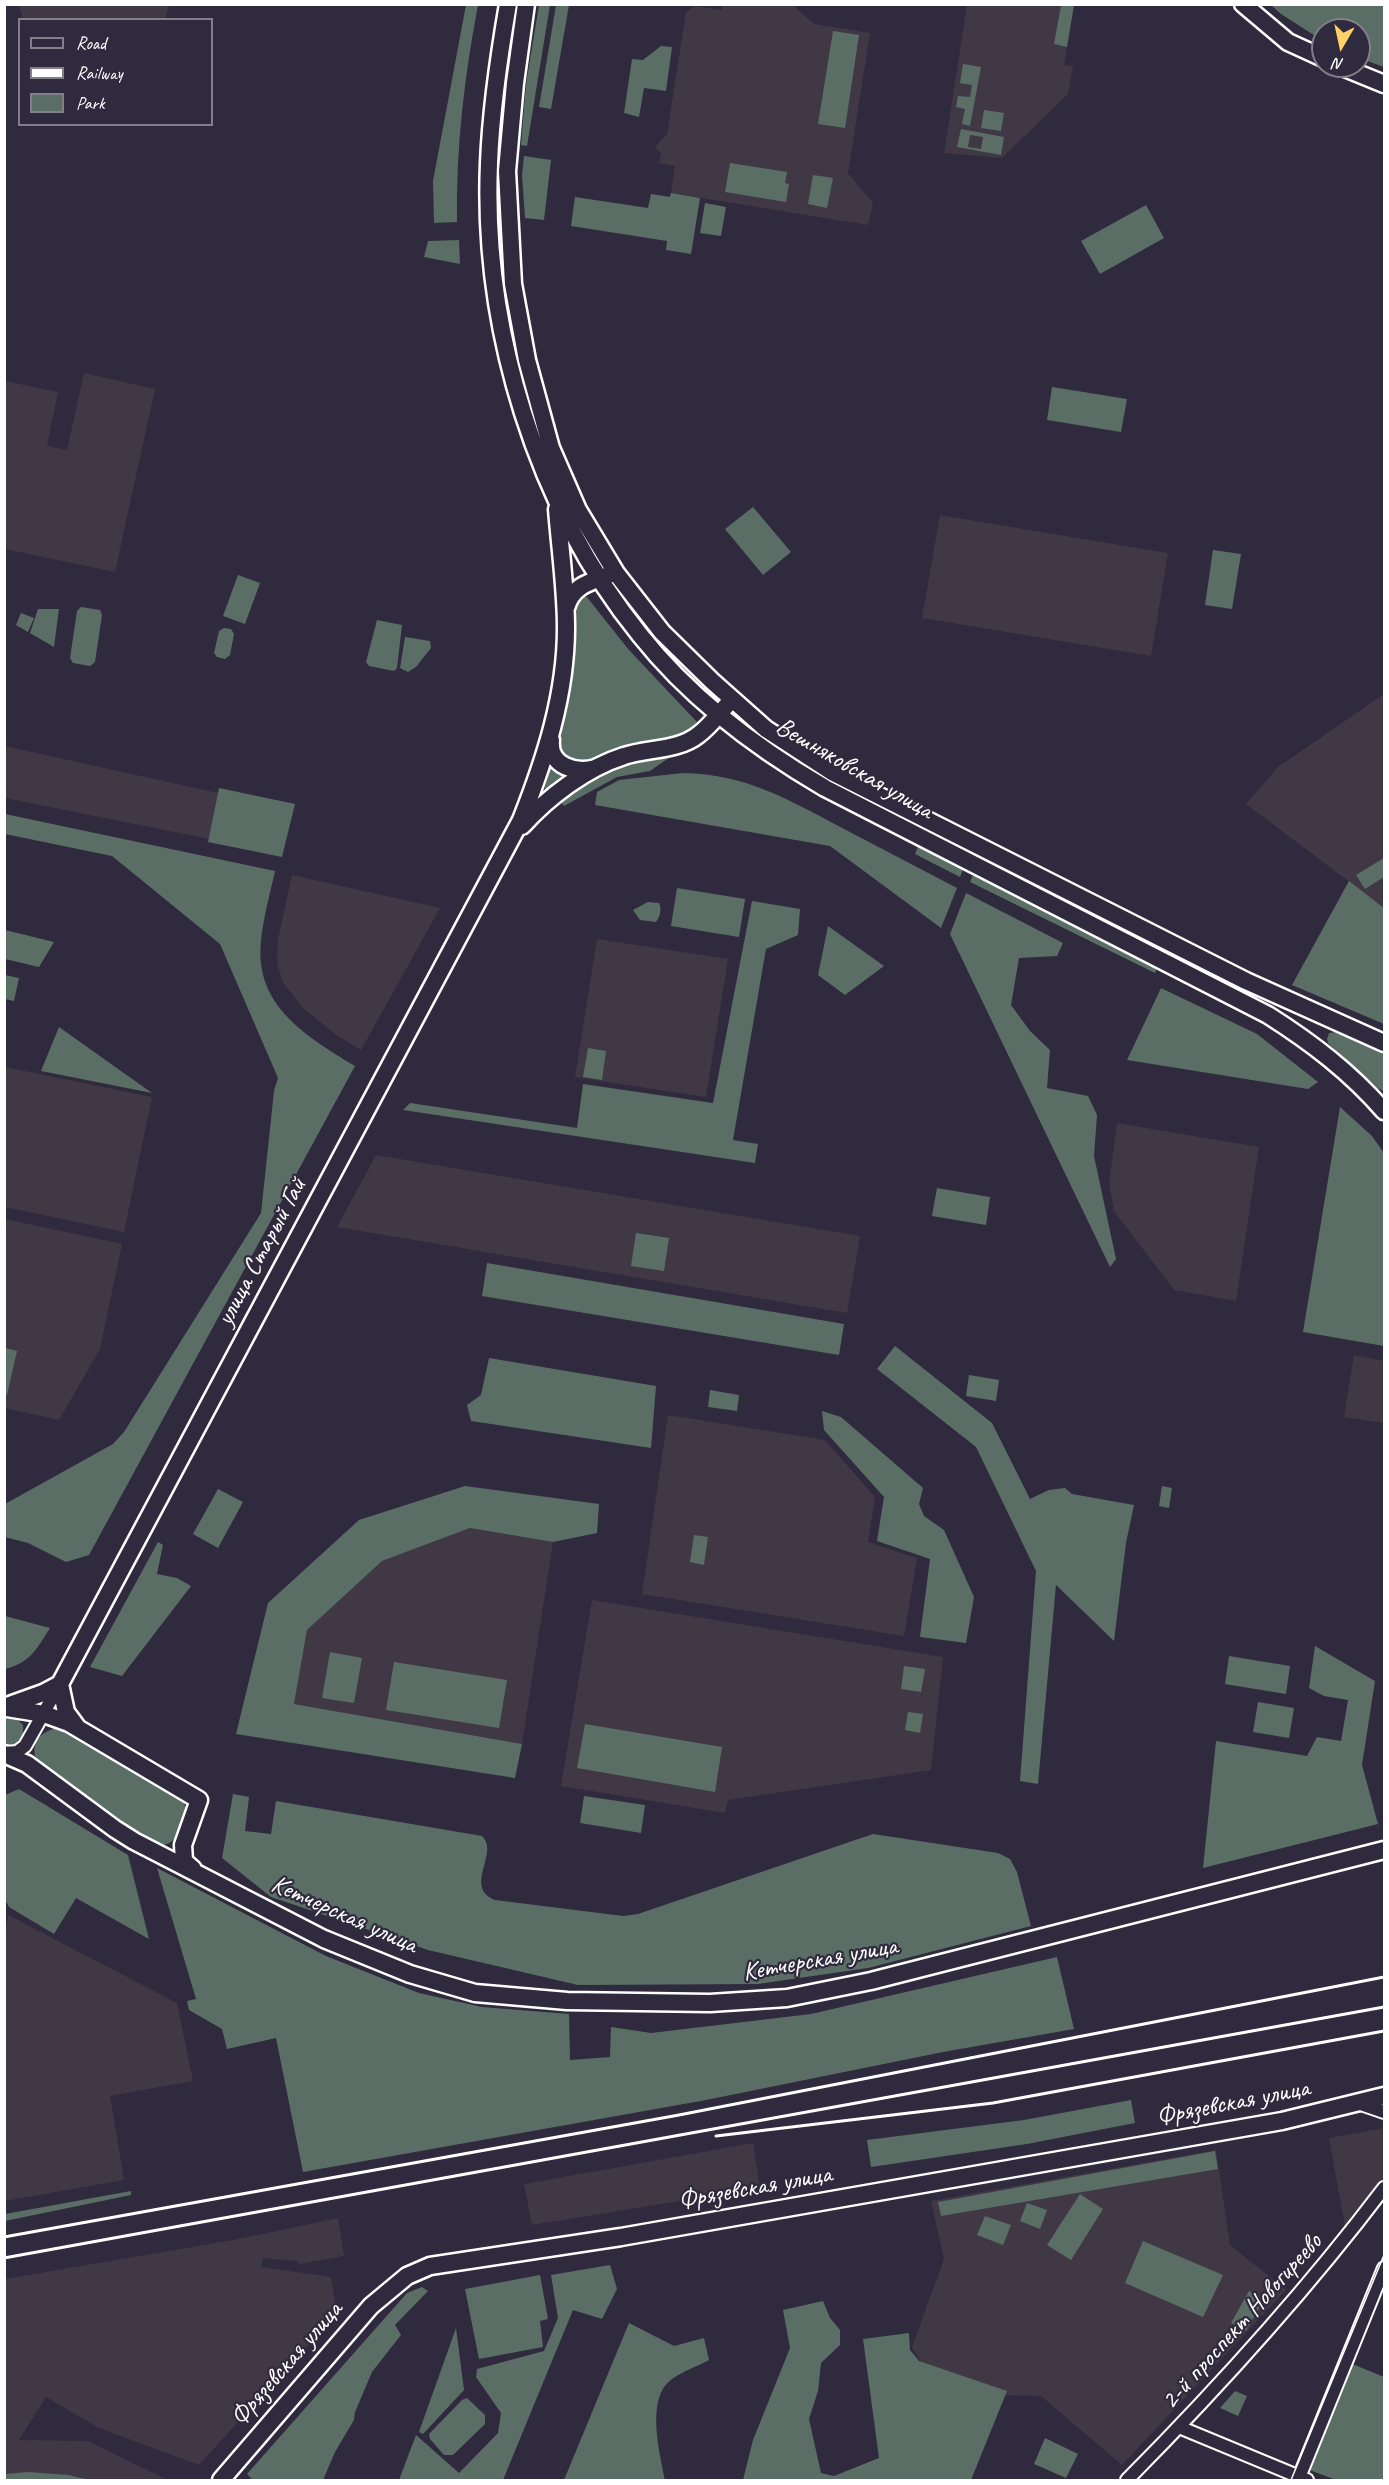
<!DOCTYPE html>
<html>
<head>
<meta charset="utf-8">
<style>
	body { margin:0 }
	#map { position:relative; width:1389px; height:2485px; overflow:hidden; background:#2f2a3d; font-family:Caveat,sans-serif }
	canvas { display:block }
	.frame { position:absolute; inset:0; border:6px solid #fff; pointer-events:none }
	.legend { position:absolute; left:18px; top:18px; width:195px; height:108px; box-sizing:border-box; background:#2f2a3d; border:2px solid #827f8b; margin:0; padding:8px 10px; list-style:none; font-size:18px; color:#fff }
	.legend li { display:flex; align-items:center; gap:12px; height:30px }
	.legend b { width:30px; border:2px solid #827f8b }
	.north { position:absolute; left:1311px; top:18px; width:60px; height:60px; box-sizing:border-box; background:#2f2a3d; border:2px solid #827f8b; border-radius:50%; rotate:189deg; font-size:16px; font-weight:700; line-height:24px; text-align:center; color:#fff }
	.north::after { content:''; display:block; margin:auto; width:21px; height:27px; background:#ffd166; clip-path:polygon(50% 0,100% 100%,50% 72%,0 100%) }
</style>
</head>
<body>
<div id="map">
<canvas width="1389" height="2485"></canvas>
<div class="frame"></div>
<ul class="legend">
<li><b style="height:8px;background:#2f2a3d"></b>Road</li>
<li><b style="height:8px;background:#fff"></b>Railway</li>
<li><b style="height:16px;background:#5b6e66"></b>Park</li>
</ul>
<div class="north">N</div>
</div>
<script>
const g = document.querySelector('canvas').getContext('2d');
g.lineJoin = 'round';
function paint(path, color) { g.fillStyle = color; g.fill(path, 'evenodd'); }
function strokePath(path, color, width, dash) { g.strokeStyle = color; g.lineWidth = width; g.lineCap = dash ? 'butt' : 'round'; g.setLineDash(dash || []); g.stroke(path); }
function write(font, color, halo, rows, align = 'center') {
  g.font = font + ' Caveat,sans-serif'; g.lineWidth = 4.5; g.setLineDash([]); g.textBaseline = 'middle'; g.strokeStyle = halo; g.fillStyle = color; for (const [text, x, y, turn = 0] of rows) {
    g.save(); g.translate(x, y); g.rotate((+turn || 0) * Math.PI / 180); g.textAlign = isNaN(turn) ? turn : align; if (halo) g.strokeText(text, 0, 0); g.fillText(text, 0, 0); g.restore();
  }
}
paint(new Path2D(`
	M19 5V4L169 5 165 20 23 19Z
	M723 5H796L795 7 814 24 870 33 848 173 873 203 868 225 671 193 675 166 659 163 661 153 655 147 667 134 686 12 695 6 721 10Z
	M967 5H1074L1064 65 1073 66 1068 94 1002 158 944 153Z
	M84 373 155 389 115 572 5 549V381L58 392 47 446 67 450Z
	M940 515 1168 553 1151 656 922 618Z
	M1384 694V908L1246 804 1278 767Z
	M5 746 218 793 209 839 5 798Z
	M292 875 440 908 361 1050 336 1035 303 1008 282 981 277 963 278 940Z
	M597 939 728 959 706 1097 575 1077Z
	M5 1067 152 1097 124 1232 5 1207Z
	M1117 1123 1259 1147 1236 1301 1174 1290 1114 1211 1109 1183Z
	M376 1155 860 1236 847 1313 337 1227Z
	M5 1219 122 1244 100 1349 59 1420 5 1408Z
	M1354 1355 1384 1361V1423L1344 1417Z
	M668 1415 825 1440 875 1497 868 1542 917 1558 904 1636 642 1594Z
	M470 1528 553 1542 522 1744 294 1704 307 1630 382 1561Z
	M592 1600 943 1657 931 1770 728 1800 725 1813 561 1786Z
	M8 1915 177 2003 193 2081 110 2096 124 2180 5 2201 4 1940Z
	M1384 2128V2180L1346 2232 1329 2138Z
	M753 2143 760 2188 532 2225 524 2184Z
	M1216 2150 1230 2245 1286 2290 1122 2465 1041 2396 994 2395 925 2369 912 2347 944 2259 931 2201Z
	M338 2218 344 2256 299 2264 298 2261 263 2258 261 2267 331 2277 337 2313 199 2465 99 2428 46 2397 19 2440 88 2441 168 2480H5V2279L233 2240Z`), '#403844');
paint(new Path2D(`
	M466 5H478C464 79 456 147 457 222L434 223 433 181Z
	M539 5H550L527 146 521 145 526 84Z
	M556 5H569L551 109 539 107Z
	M1053 5H1074L1067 47 1054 44 1061 6Z
	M1271 5H1384V67L1359 58V30H1323V41L1281 14Z
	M833 31 859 35 845 128 818 124Z
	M661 46 672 47 666 91 644 88 639 117 624 113 632 59 643 60Z
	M963 64 981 67 970 126 962 124 965 109 956 107 958 96 970 97 972 85 960 83Z
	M984 110 1004 113 1001 131 981 128Z
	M961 129 1004 137 1001 155 957 147ZM970 135 983 137 981 149 968 147Z
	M524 156 551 160 544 220 525 218 522 175Z
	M730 163 787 172 785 183 789 184 786 202 725 192Z
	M813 175 833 178 827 208 808 204Z
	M671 193 700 198 691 254 666 250 667 241 571 226 575 197 648 208 651 194 670 197Z
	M705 203 726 207 721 236 700 233Z
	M1146 205 1164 238 1100 274 1081 241Z
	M459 240 460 264 424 257 428 241Z
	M1052 387 1127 399 1121 432 1047 420Z
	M753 507 791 552 763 575 725 529Z
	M1213 550 1241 554 1232 609 1205 605Z
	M238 575 260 583 245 624 223 616Z
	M581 595 586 596 629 650 697 722 683 735 628 744 587 761H575L561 751 559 736 569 692 574 648 573 609Z
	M81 607 100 610 102 615 95 662 90 666 73 663 70 658 77 611Z
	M38 609H59L54 647 30 633Z
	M21 613 34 618 28 632 16 625Z
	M377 620 402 625 397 668 394 671 369 666 366 662Z
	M224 628 231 629 234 634 230 655 225 659 217 657 214 653 219 631Z
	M405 637 430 641 431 648 416 667 408 672 400 668Z
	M676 753 650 771 617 777 564 806 560 801C603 772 624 763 676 753Z
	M552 768 564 775 544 791 550 769Z
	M683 773C747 774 791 801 846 830 883 849 920 869 957 888L941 928 830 846 595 805 597 792 619 780Z
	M219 788 295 804 282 857 208 842Z
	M5 814 275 871C269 899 258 936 261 963 266 1014 316 1042 355 1066L89 1555 66 1562 28 1543 5 1537V1504L113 1444 124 1432 261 1213 274 1091 278 1078 220 944 112 856 5 834Z
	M919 844 964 867 960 877 915 854Z
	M1384 858V877L1365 889 1356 875Z
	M974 872 1158 965 1155 973 970 882Z
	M1349 881 1384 908V1024L1292 985Z
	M677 888 745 899 739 937 671 926Z
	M966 893 1063 943 1057 956 1019 958 1011 1005 1030 1031 1050 1050 1047 1088 1088 1096 1097 1115 1094 1156 1116 1259 1110 1267 950 934Z
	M752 901 800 909 798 935 766 949 733 1140 758 1144 755 1163 403 1110 410 1103 577 1128 583 1084 713 1103Z
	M648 902 659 903C662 909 660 917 656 922L640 920 633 910Z
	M828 926 884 966 845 995 818 975Z
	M5 930 54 942 39 967 5 959Z
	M5 975 19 978 14 1001 5 999Z
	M1161 988 1257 1034 1318 1082 1308 1089 1127 1060Z
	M59 1027 152 1093 41 1071Z
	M1337 1032 1384 1054V1091L1379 1089 1328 1043 1327 1039 1329 1033Z
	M588 1048 606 1051 602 1080 583 1077Z
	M1340 1107 1372 1136 1384 1153V1346L1303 1332Z
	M937 1188 990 1197 986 1225 932 1216Z
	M636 1233 669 1238 664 1271 631 1266Z
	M487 1263 844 1324 839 1355 482 1296Z
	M895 1346 992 1423 1030 1499 1049 1490 1065 1488 1072 1494 1134 1505 1126 1543 1114 1641 1056 1585 1038 1784 1020 1781 1036 1571 976 1447 877 1369Z
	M5 1348 17 1351 7 1395 5 1394Z
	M489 1358 656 1386 651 1448 471 1421 467 1405 481 1395Z
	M969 1375 999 1380 996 1401 966 1396Z
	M710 1390 739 1395 737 1411 708 1407Z
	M822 1411 841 1417 923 1488 919 1504 924 1516 944 1530 974 1597 966 1643 920 1637 930 1559 877 1541 884 1497 824 1430Z
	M465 1486 599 1504 597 1533 553 1542 470 1528 382 1561 307 1630 294 1704 522 1744 515 1778 236 1734 268 1603 359 1520Z
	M1162 1486 1172 1488 1169 1508 1159 1506Z
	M218 1489 243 1502 218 1548 193 1534Z
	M694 1535 708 1537 704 1565 690 1562Z
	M158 1542 163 1545 157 1574 177 1578 191 1586 122 1676 90 1667Z
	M5 1616 50 1628C36 1650 31 1662 5 1669Z
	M1315 1646 1375 1681 1362 1765 1378 1824 1203 1868 1216 1741 1307 1756 1317 1737 1341 1741 1348 1700 1324 1696 1309 1688Z
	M330 1652 362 1658 354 1703 322 1698Z
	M1229 1656 1290 1666 1286 1694 1225 1684Z
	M394 1662 507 1680 499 1728 386 1710Z
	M904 1666 925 1669 921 1692 901 1689Z
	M1258 1702 1294 1708 1289 1738 1253 1732Z
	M908 1712 923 1714 920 1733 905 1730Z
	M4 1716H14L23 1725V1737L13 1745H5Z
	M585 1724 722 1747 715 1792 577 1768Z
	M57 1728 66 1730 183 1802 187 1809C184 1824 178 1847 158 1845L118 1823 38 1765C29 1746 38 1732 57 1728Z
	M19 1789 128 1855 149 1939 76 1898 54 1934 9 1907 4 1898 5 1795Z
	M233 1794 249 1797 245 1831 271 1834 276 1801 482 1836C500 1853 463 1887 495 1900L623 1916 638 1914 873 1834 998 1853 1010 1859 1017 1872 1031 1926 868 1968 758 1984 578 1985 428 1950 271 1897 222 1858Z
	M584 1796 645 1805 641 1833 580 1823Z
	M157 1868 326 1956 419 1993 482 2007 569 2014 570 2060 610 2057 611 2027 651 2033 811 2014 1057 1957 1074 2029 943 2052 706 2100 303 2172 276 2038 227 2049 222 2029 189 2010 187 2001 196 1999Z
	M1131 2100 1135 2123 1027 2144 871 2167 867 2140 1024 2120Z
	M1215 2151 1218 2169 941 2216 938 2202Z
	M131 2191V2195L5 2221V2214Z
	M1080 2194 1103 2209 1071 2260 1047 2245Z
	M1027 2203 1047 2210 1040 2229 1020 2221Z
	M985 2216 1011 2225 1003 2245 977 2235Z
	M1143 2241 1223 2275 1203 2317 1125 2283Z
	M610 2265 617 2289 602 2319 573 2310 503 2480H399L416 2435 459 2473 498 2433 501 2413 476 2377 477 2369 544 2351 558 2318 551 2275Z
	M540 2275 548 2319 540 2321 543 2347 479 2359 465 2289Z
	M422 2287 428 2291 395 2325 401 2335 372 2372 355 2412 354 2420 335 2452 323 2480H253L247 2474 407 2293Z
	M1249 2291 1264 2299 1246 2331 1231 2323Z
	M823 2301 830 2318 840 2330V2345L821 2363 818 2391 809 2419 821 2473 834 2476 879 2458 863 2339 909 2333 910 2350 919 2361 1007 2391 971 2480H743L753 2440 790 2348 783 2310Z
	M629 2323 674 2346 704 2338 709 2360C698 2366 683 2371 672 2379 645 2398 660 2453 665 2480H564Z
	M456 2328 464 2390 423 2434 419 2432Z
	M1350 2363 1384 2377V2480H1336L1307 2469Z
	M1235 2391 1247 2396 1238 2416 1220 2408Z
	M467 2398 485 2415V2424L453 2455H444L430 2439 429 2434 462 2400Z
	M1045 2438 1078 2454 1066 2478 1034 2464Z
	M29 2472 68 2475 90 2480 5 2479V2474Z`), '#5b6e66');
const street = new Path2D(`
	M4 1753 17 1752 25 1746 60 1684
	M1358 2103 1384 2112
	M1179 2427 1307 2480
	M1127 2480C1218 2388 1306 2291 1384 2188
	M1298 2480 1384 2268`);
const secondary = new Path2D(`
	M508 4C499 56 491 110 489 163 482 328 536 506 640 635 689 697 758 749 825 788L1268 1015C1312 1043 1350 1072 1384 1111
	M526 4 515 83 507 171 513 284 527 360 551 448 578 510 616 573 662 632 712 681 766 729 832 772 1246 981 1384 1043
	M1243 4 1288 42 1323 58
	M1340 66 1384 84
	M566 608C572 586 589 582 609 575
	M551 740C548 766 576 774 596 768
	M522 826C548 797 586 768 624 756 647 748 678 751 698 735 709 727 718 715 727 705
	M60 1684 66 1712 77 1727
	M4 1707 43 1693 60 1684 521 820C545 759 566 695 566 628 566 588 560 548 557 509
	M7 1708 44 1714 69 1723 199 1800 183 1845 184 1861 193 1869
	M4 1754 27 1764 115 1829 134 1841 324 1939 410 1974 475 1993 567 2001 710 2003 787 1998 871 1981 1384 1850
	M221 2480 371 2306 407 2276 430 2266 621 2237 1282 2121 1384 2096`);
strokePath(street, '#fff', 16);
strokePath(secondary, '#fff', 21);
strokePath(street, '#2f2a3d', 12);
strokePath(secondary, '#2f2a3d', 16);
strokePath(new Path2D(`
	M1291 2480 1384 2255`), '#fff', 1.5);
strokePath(new Path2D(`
	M716 2136 993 2103 1384 2031
	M4 2237 679 2115 1384 1977
	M4 2258 1384 2007`), '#fff', 3);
write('26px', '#fff', '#2f2a3d', [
	["Вешняковская улица",854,769,30],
	["улица Старый Гай",262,1252,-62],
	["Кетчерская улица",344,1915,24],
	["Кетчерская улица",820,1960,-10],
	["Фрязевская улица",1233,2103,-11],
	["Фрязевская улица",755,2188,-10],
	["2-й проспект Новогиреево",1242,2322,-48],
	["Фрязевская улица",287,2364,-49]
]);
</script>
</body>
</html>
